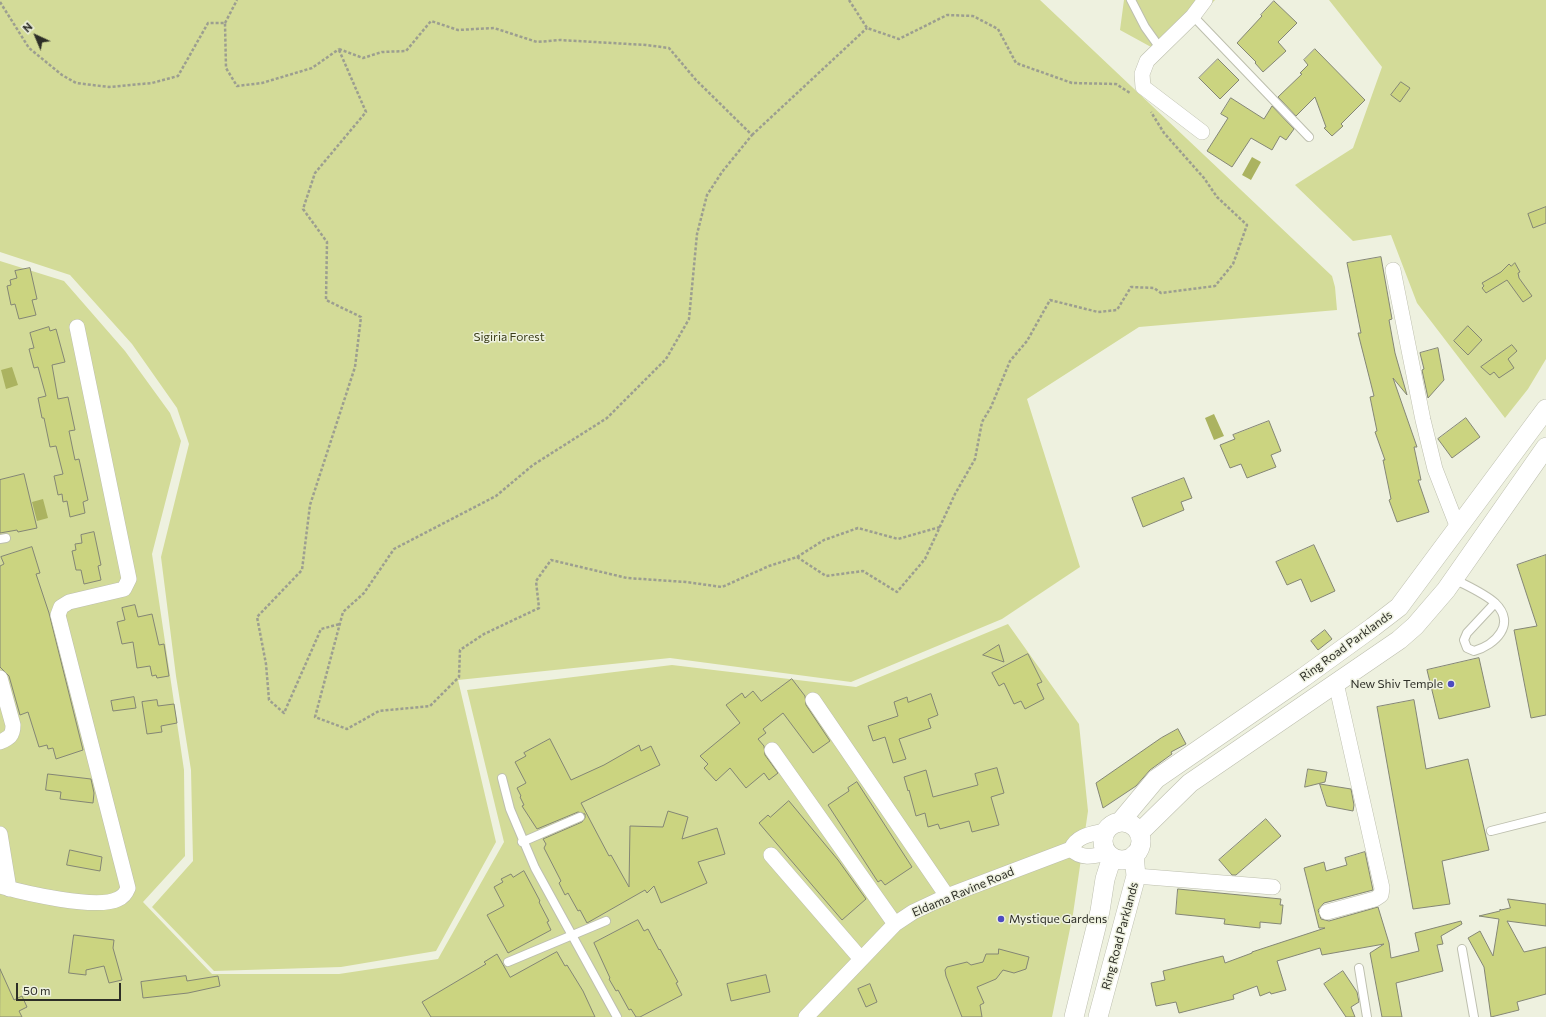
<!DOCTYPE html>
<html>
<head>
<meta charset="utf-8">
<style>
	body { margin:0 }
	#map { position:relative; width:1546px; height:1017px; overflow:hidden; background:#eef1df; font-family:Commissioner,sans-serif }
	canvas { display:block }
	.north { position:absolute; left:16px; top:16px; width:40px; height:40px; -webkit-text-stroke:3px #eef1df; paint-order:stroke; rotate:316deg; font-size:11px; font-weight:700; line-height:16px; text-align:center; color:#2d2e27 }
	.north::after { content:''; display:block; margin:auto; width:14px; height:18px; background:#2d2e27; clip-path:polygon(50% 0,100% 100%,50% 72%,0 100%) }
	.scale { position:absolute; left:16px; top:983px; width:105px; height:18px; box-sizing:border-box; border:2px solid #2d2e27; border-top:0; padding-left:5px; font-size:12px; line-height:14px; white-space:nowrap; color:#2d2e27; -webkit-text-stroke:3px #eef1df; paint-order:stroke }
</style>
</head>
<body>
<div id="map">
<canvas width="1546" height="1017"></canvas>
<div class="north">N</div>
<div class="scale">50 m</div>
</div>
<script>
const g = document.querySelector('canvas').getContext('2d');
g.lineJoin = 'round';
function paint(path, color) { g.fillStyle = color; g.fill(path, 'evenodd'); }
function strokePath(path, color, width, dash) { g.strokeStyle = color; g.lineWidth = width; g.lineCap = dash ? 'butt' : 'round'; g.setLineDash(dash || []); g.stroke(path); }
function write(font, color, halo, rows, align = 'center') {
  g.font = font + ' Commissioner,sans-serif'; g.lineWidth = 3; g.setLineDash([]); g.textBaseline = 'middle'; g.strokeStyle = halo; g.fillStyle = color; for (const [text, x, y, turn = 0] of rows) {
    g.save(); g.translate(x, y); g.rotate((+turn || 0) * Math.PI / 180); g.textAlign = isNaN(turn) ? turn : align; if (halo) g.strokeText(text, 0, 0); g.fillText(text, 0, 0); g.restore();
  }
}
paint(new Path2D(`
	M0 0H1040L1332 276 1335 287 1337 310 1139 327 1027 399 1080 567 1002 619 851 682 670 658 458 680 496 842 436 951 341 967 214 971 152 907 193 861 191 770 176 676 161 557 189 444 177 408 132 344 70 275 0 252Z
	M1124 0H1215L1162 53 1120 30Z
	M1329 0H1546V359L1528 389 1505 418 1417 303 1391 235 1353 241 1295 185 1353 148 1382 67Z
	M0 261 64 281 125 351 170 413 181 441 152 554 184 770 185 856 143 902 212 974H339L438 959 504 842 467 690 672 665 856 687 1008 624 1079 724 1088 811 1073 914 1052 1017H0Z`), '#d3db98');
paint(new Path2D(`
	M1252 157 1261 162 1251 180 1242 175Z
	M12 367 18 385 6 389 1 370Z
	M1214 414 1224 436 1214 440 1205 418Z
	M43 499 48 518 37 521 32 502Z`), '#abb360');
const building = new Path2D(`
	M1274 1 1297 23 1278 42 1286 51 1263 72 1255 63 1256 62 1237 43 1262 16 1261 15Z
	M1315 49 1365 100 1341 124 1343 126 1332 136 1324 128 1326 127 1315 97 1296 116 1278 97 1302 74 1300 73 1308 65 1304 60Z
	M1218 59 1239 80 1220 99 1199 78Z
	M1401 82 1410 88 1400 102 1391 95Z
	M1231 98 1264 119 1272 106 1294 129 1286 140 1280 136 1272 150 1251 138 1232 167 1207 151 1228 118 1221 114Z
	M1546 207V223L1533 228 1528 214Z
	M1381 257 1392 319 1389 320 1395 353 1407 395 1393 378 1417 447H1414L1421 480H1418L1429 512 1397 522 1389 500 1391 499 1383 460H1385L1375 432 1377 431 1370 397 1374 396 1358 333H1361L1347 263Z
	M1515 263 1520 272 1518 273 1519 278 1532 296 1523 302 1507 280 1486 293 1482 288 1484 286 1482 283 1501 272 1509 264 1511 266Z
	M30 268 37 299 32 300 36 315 19 319 15 304 11 305 7 286 11 285 10 280 17 278 15 271Z
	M1468 326 1482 340 1468 355 1454 341Z
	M49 327 50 331 56 329 65 362 52 365 58 399 68 397 75 430 69 431 75 460 79 459 88 500 83 502 85 513 70 517 67 501 63 502 62 494 58 495 54 476 63 474 56 446 50 447 44 418H42L38 398 46 396 38 367 34 368 29 349 34 348 30 333Z
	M1512 345 1517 351 1508 359 1514 368 1499 378 1494 372 1490 375 1481 367Z
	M1438 348 1444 380 1428 398 1422 370 1424 369 1420 353Z
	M1466 418 1480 437 1452 458 1438 439Z
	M1269 421 1281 451 1271 455 1276 467 1247 478 1241 464 1230 468 1220 445 1235 439 1233 435Z
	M24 474 37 528 18 532 17 530 0 533V480Z
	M1184 478 1192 498 1181 502 1184 510 1143 527 1132 498Z
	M94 532 101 565 98 566 101 580 84 584 81 570H76L72 551 76 550 75 544 82 543 81 535Z
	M1314 545 1335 591 1311 602 1301 579 1287 585 1276 562Z
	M32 547 40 573 36 574 49 613 83 750 56 759 53 748 48 749 47 745 39 747 28 712 20 715 9 676 0 667V566L4 564 1 557Z
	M1546 555V715L1531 718 1514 630 1537 626 1517 565Z
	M135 605 138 617 152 614 159 645 164 644 169 676 157 678 156 675 152 676 150 666 137 668 133 642 122 644 117 622 125 620 122 608Z
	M1325 630 1332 639 1318 650 1311 641Z
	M999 645 1004 662 983 655Z
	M1028 654 1042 682 1037 684 1044 699 1025 709 1021 701 1014 704 1004 683 999 686 992 673Z
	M1479 658 1490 707 1439 719 1427 670Z
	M792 679 805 696 806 705 830 741 813 753 783 713 763 729 766 733 758 739 764 746 765 755 778 773 769 780 764 773 746 788 730 768 716 781 704 768 708 764 700 756 740 723 726 705 742 693 745 698 753 691 761 701Z
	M931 694 938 715 928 719 931 728 899 739 906 759 893 763 885 737 873 741 868 726 898 716 894 702 907 697 908 702Z
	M134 697 136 708 113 711 111 701Z
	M157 700 158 706 174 704 177 723 161 726 162 732 147 734 142 702Z
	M1414 700 1426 769 1468 759 1489 850 1442 861 1450 904 1413 909 1377 707Z
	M1178 729 1186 744 1171 752 1172 754 1150 770 1136 786 1103 808 1096 783 1161 738Z
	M550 739 571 780 604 765 639 745 641 751 651 746 660 765 581 803 609 856 611 855 629 887 630 826 663 827 668 811 688 817 682 839 717 828 725 854 698 862 707 883 661 903 654 886 647 893 645 890 587 923 580 910 578 911 568 893 565 895 559 883 561 881 544 848 546 844 543 839 582 822 585 818V814L578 812 537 829 522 806 524 805 520 797 521 796 517 788 526 783 515 762 526 756 524 753Z
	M997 768 1004 793 991 797 999 825 972 832 969 821 940 829 938 824 928 827 925 813 916 816 909 790 908 791 904 777 926 770 933 797 978 785 975 774Z
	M1308 769 1327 772 1325 782 1305 787Z
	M48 774 91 779 94 793 93 803 60 799 61 792 46 790Z
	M857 782 912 867 885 885 881 880 878 882 828 805 849 791 848 788Z
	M1320 784 1351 789 1354 805 1353 811 1327 806Z
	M789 801 838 860 866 899 842 920 759 823 768 815 770 817Z
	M1266 819 1281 836 1236 875H1232L1219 860Z
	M70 850 102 857 100 871 67 865Z
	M1365 852 1373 890 1324 903 1318 910 1321 919 1329 921 1378 907 1389 943 1391 958 1419 951 1415 933 1461 921 1462 924 1441 936 1443 944 1437 945 1443 971 1396 983 1402 1017H1382L1370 953 1384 944 1322 955 1320 948 1277 961 1286 990 1271 994 1270 992 1260 996 1257 986 1233 995 1234 999 1179 1013 1176 1002 1156 1006 1151 983 1165 980 1163 971 1223 956 1225 963 1252 953V952L1325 928H1319L1304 868 1324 862 1326 871 1347 865 1345 858Z
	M524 871 540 901 539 902 549 921 547 922 551 930 508 953 487 915 504 906 494 887 503 882 501 879 511 874 513 877Z
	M1178 889 1281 899 1280 905H1283L1281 924 1260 922V928L1224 924 1225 919 1176 914Z
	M1508 899 1546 904V926L1507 921 1524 952 1546 947V994L1517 1002 1519 1010 1491 1017 1484 967 1468 938 1480 931 1493 956 1499 919 1479 916 1500 911V909L1501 910 1510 908Z
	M638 920 644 931 648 929 659 950 660 949 678 982 676 983 682 995 640 1017H636L631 1009 629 1010 618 990 616 991 609 979 610 978 594 943Z
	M74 935 114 940 113 948 122 980 109 983 104 966 86 970V975L69 973Z
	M999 949 1029 957 1026 969 1014 973 1003 970 996 979 977 987 984 1003 980 1005 982 1017H962L946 976 945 970 947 967 967 962 971 965 983 962 986 954H998Z
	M557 952 565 966 567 965 583 991 595 1017H431L422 1002 486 964 484 962 497 954 510 977Z
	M0 969 14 1000 22 996 27 1007 19 1011 22 1017H0Z
	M1343 971 1357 992 1359 1002 1351 1007 1355 1017H1346L1324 984Z
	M766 975 770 992 731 1001 727 984Z
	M186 976 187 981 218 976 220 986 188 993 143 998 141 982Z
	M870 984 877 1002 866 1007 858 989Z`);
paint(building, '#cbd480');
strokePath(building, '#848675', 1);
const service = new Path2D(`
	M1131 0 1145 27 1160 48
	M1193 16 1309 137
	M0 539 6 538
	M1454 579C1467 586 1484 593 1495 603 1517 624 1495 645 1474 651L1467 648 1464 640 1467 633 1495 603
	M502 778 510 809 535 868 617 1017
	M1491 831 1546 817
	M522 842 580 817
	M1462 949 1474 1017
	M508 962 606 921
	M1359 968 1367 1017`);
const minor = new Path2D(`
	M1202 132 1143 87 1142 74 1147 61 1193 16 1205 0
	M1393 270 1423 420 1435 469 1458 528
	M0 678 13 725C13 736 9 738 0 742
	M813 700 947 896
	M772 750 895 924
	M0 834 9 889
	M1071 849C1077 835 1092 834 1105 831
	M1071 849C1082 860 1094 856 1107 853
	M771 855 861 959
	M1136 876 1273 887
	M0 886C24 893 97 910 118 899 123 897 126 893 128 888L58 615 61 607 69 602 124 589 129 579 77 327
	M1327 912 1375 899 1381 895 1382 888 1336 683
	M806 1017 895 924 913 912 947 896 1071 849`);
const tertiary = new Path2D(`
	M1120 822 1156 779 1304 677 1373 627 1399 607 1546 409
	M1103 841a19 19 0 1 1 38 0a19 19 0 1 1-38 0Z
	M1139 833 1190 783 1399 640 1415 626 1446 590 1546 447
	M1074 1017 1100 911 1105 879 1112 857
	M1098 1017 1136 876 1134 855`);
strokePath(service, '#bdbfae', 10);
strokePath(minor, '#bdbfae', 16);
strokePath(tertiary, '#bdbfae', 20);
strokePath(new Path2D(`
	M849 0 867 28 899 39 947 15 973 16 998 29 1016 63 1072 83 1116 84 1130 93
	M0 2 29 48 62 75 76 83 109 87 152 83 178 76 208 23H225L226 68 237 86 262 83 312 68 339 49
	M225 23 237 0
	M339 49 363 58 382 52 406 51 431 21 458 30 494 28 537 42 560 40 646 45 669 48 696 80 752 135 722 172 707 195 697 234 689 319 666 359 607 418 533 465 496 496 394 549 364 593 343 612 315 717 347 729 379 711 430 706 459 677 460 650 484 634 539 608 536 581 551 560 627 578 686 582 722 587 769 566 797 557 826 576 863 571 897 592 925 559 955 494 975 459 982 422 991 407 1010 361 1027 341 1050 300 1098 312 1117 310 1131 287 1154 288 1161 293 1215 286 1233 264 1247 225 1217 197 1204 178 1164 133 1151 112
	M339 50 366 112 315 173 303 209 327 242 326 300 361 317 355 367 310 505 302 570 257 617 266 664 269 700 284 713 321 629 340 624
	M752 135 867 28
	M797 557 824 540 858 528 898 539 940 527`), '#9c9e90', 2.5, [3, 2]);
strokePath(service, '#fff', 8);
strokePath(minor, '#fff', 15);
strokePath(tertiary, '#fff', 19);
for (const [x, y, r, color] of [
	[1451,684,4,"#4d4bc1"],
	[1001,919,4,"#4d4bc1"]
]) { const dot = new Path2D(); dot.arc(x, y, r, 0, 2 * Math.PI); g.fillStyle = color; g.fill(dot); strokePath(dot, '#eef1df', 1.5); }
write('12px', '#3c3f1b', '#eef1df', [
	["Sigiria Forest",509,337]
]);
write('12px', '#2d2e27', '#eef1df', [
	["Ring Road Parklands",1346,646,-36],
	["Eldama Ravine Road",963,892,-23],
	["Ring Road Parklands",1120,936,-75]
]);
write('12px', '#2d2e27', '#eef1df', [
	["New Shiv Temple",1443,684],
	["Mystique Gardens",1009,919,"left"]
], 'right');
</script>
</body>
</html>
